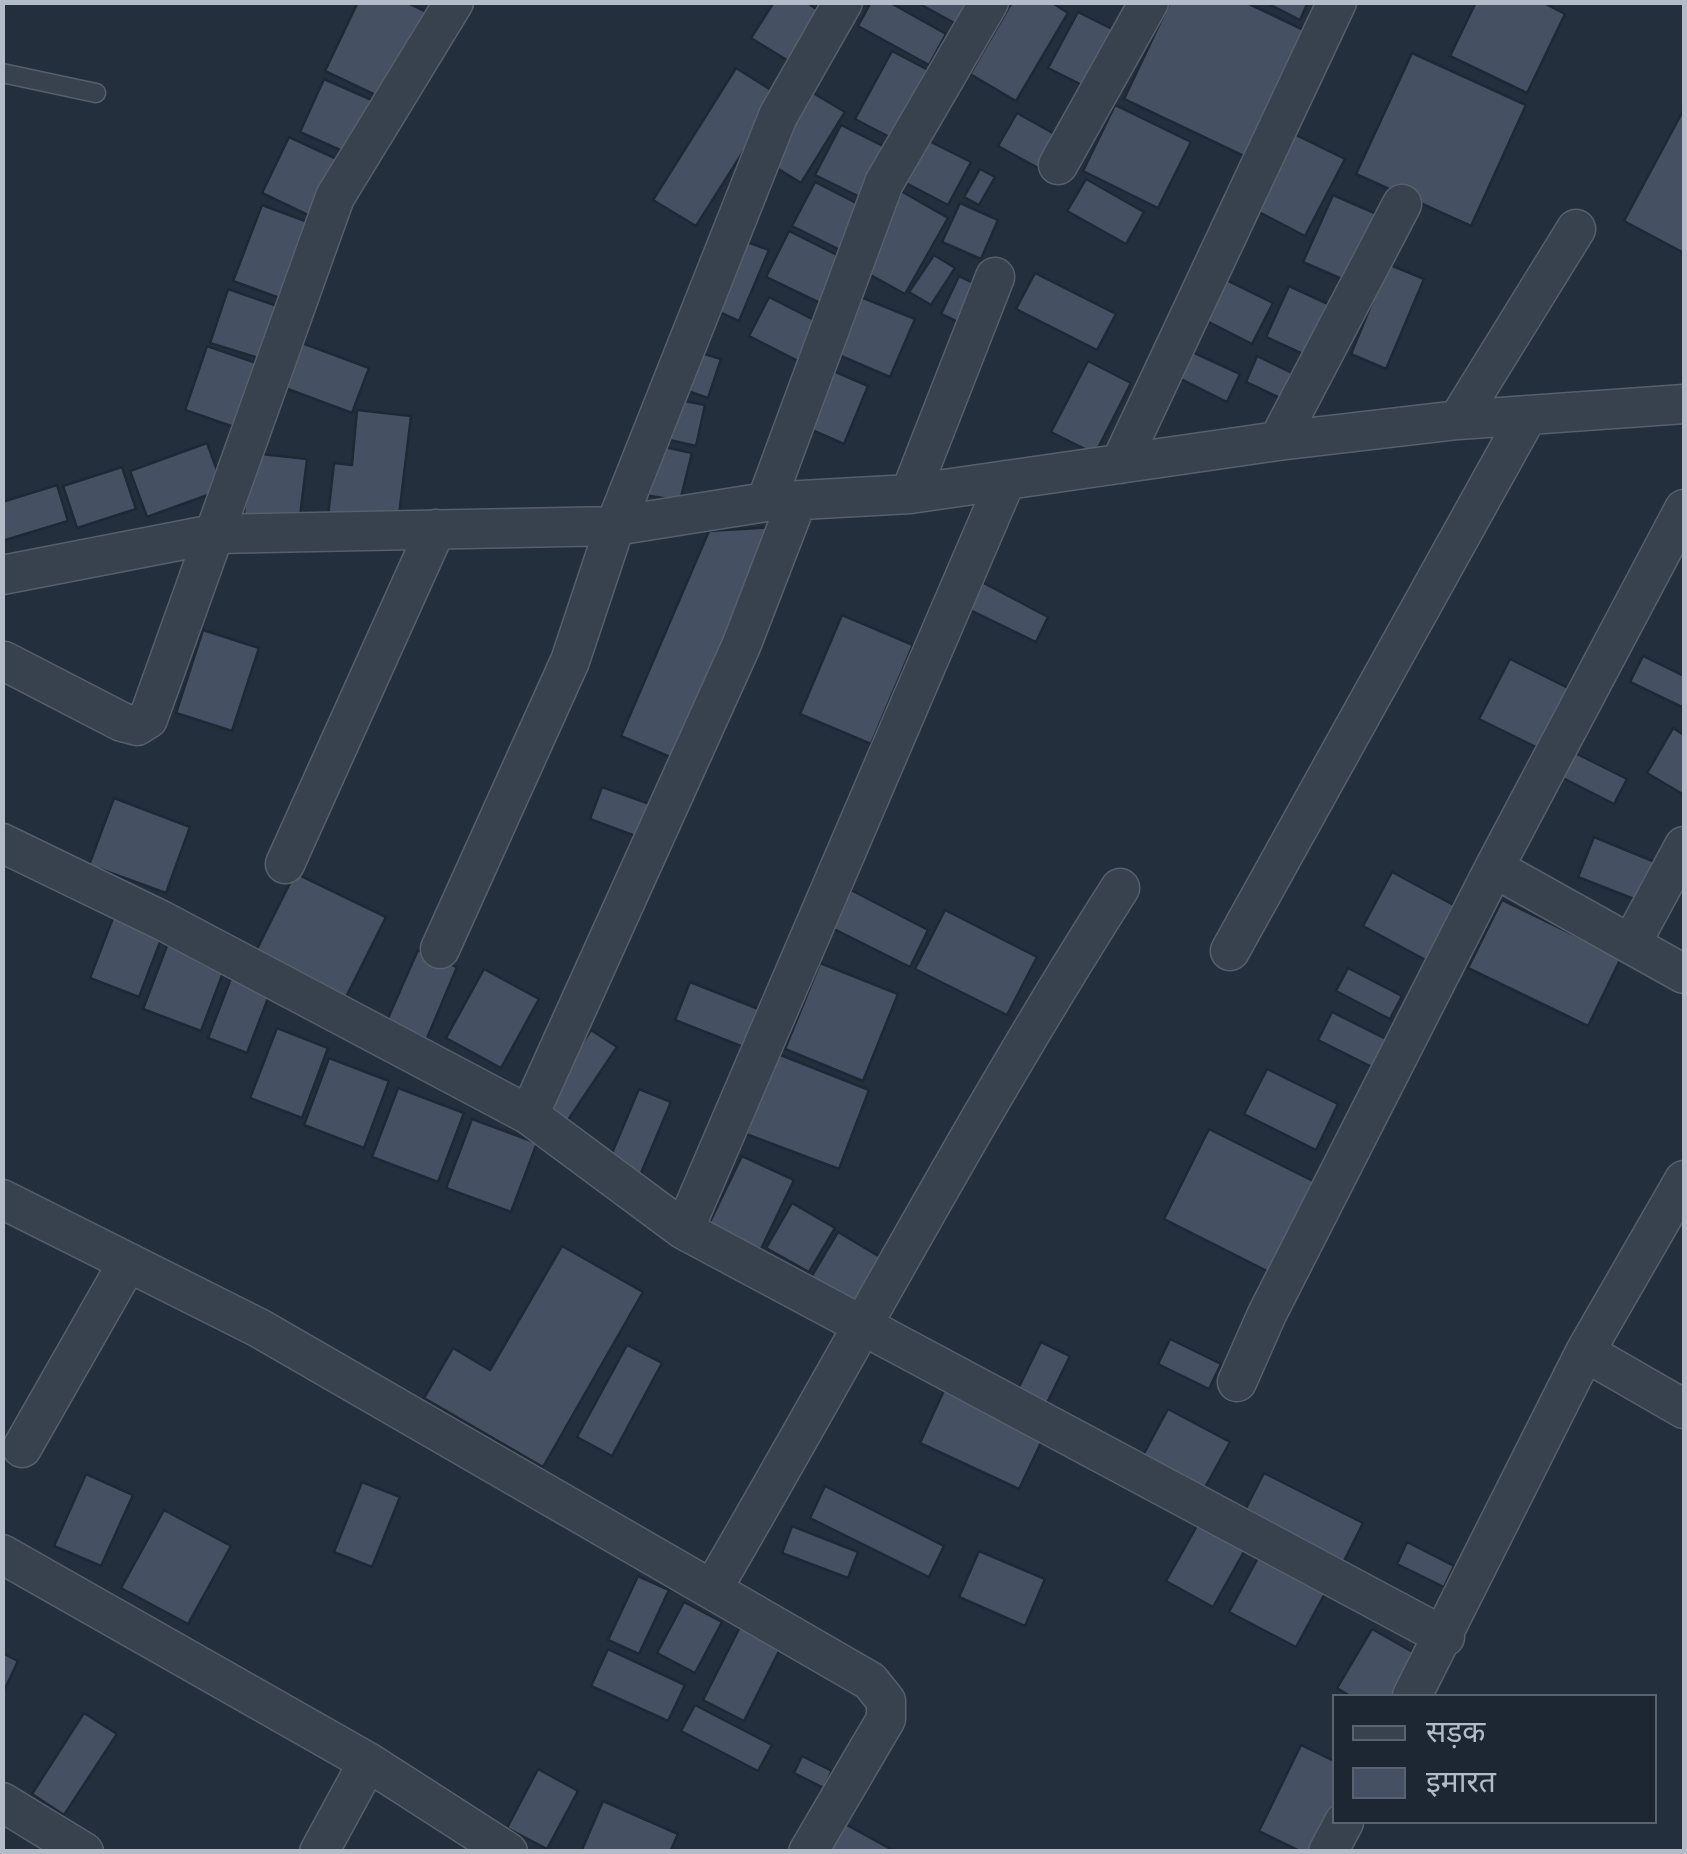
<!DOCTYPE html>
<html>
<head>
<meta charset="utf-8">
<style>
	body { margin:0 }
	#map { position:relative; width:1687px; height:1854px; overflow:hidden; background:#242f3e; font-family:"Public Sans","Noto Sans Devanagari",sans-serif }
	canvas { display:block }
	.frame { position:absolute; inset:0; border:5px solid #b4bcc9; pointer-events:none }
	.legend { position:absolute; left:1332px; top:1694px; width:325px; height:130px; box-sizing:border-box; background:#1d2633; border:2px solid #59626f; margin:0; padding:12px 18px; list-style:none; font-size:30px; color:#b4bcc9 }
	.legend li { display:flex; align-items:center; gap:20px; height:50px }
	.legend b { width:50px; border:2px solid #59626f }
</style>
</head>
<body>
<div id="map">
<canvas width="1687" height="1854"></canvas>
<div class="frame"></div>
<ul class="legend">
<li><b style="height:12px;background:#38414e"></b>सड़क</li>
<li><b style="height:28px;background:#455162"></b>इमारत</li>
</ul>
</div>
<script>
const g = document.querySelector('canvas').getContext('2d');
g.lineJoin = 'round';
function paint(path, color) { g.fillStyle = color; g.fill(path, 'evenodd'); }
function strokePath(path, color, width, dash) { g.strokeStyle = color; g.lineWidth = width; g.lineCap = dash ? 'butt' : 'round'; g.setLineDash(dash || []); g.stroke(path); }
const building = new Path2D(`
	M358 2H406L431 14 388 101 325 71Z
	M774 2H806L822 13 790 62 751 38Z
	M871 2H889L946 34 929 65 858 26Z
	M916 2H972L960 26Z
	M1012 2H1051L1068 13 1016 101 970 74Z
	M1170 2H1245L1308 32 1248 158 1124 99Z
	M1265 2H1308L1300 20Z
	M1476 2H1542L1565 14 1527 93 1450 56Z
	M1078 12 1122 34 1092 90 1048 68Z
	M892 51 932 72 895 140 855 119Z
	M1412 53 1526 105 1471 226 1356 174Z
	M736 68 779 95 696 226 653 200Z
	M324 79 381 104 358 158 300 132Z
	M808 90 845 112 801 183 764 160Z
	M1115 105 1191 142 1158 208 1083 171Z
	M1684 109V253L1624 221Z
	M1017 113 1058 136 1040 169 998 146Z
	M841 125 889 149 864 199 815 175Z
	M1294 134 1345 159 1305 236 1255 210Z
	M289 137 339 160 312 217 262 193Z
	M929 141 971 162 948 205 906 183Z
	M980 169 995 177 979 205 964 197Z
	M1086 179 1144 212 1126 244 1067 211Z
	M815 182 862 206 840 250 792 226Z
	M901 191 948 218 905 294 858 268Z
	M1333 195 1379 215 1349 282 1303 262Z
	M960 203 998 220 981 259 942 242Z
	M262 205 313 224 285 300 233 281Z
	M789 231 843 258 820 303 766 277Z
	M739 239 769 250 739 321 710 308Z
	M934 255 955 268 931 305 909 292Z
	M1388 264 1424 279 1386 369 1351 354Z
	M1035 273 1116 314 1097 350 1016 309Z
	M959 276 976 284 958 322 941 314Z
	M1222 278 1273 303 1252 344 1201 318Z
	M1289 286 1328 304 1305 355 1266 337Z
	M228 289 283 308 265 360 210 343Z
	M851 293 915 319 890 377 827 350Z
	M769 297 820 323 800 362 749 336Z
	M302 343 369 368 352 413 285 388Z
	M207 346 262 365 240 429 185 410Z
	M691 350 721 359 708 398 679 388Z
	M1188 350 1240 374 1227 402 1175 376Z
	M1257 356 1294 374 1282 399 1246 382Z
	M1088 361 1131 383 1095 454 1051 432Z
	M829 369 868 386 844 444 805 427Z
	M669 398 705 405 696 446 661 438Z
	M357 410 411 416 398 524 328 516 334 463 352 465Z
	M207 443 224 489 147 517 130 471Z
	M650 444 692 453 680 501 639 494Z
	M252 453 307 459 299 525 243 519Z
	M122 467 136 509 77 528 63 486Z
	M57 485 68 521 2 541V502Z
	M775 527 675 759 621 736 709 531Z
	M978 580 1048 617 1036 642 964 607Z
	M842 615 913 645 871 744 800 714Z
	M203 630 259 648 232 731 176 713Z
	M1643 656 1684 676V708L1630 682Z
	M1510 659 1570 689 1540 749 1479 719Z
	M1673 728 1684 735V795L1647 773Z
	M1571 751 1627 779 1614 804 1559 776Z
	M602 787 658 807 646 840 590 819Z
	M114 798 190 827 166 893 89 865Z
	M1594 837 1655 862 1639 901 1578 877Z
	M1392 872 1461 909 1431 963 1363 926Z
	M295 873 386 917 346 997 255 953Z
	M851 890 928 930 910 967 832 928Z
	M1502 900 1621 958 1588 1026 1468 968Z
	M116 910 165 929 139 997 90 978Z
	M945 910 1037 957 1007 1015 915 969Z
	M168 943 226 965 201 1031 143 1009Z
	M418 950 457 967 425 1043 385 1025Z
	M820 963 898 994 863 1081 785 1049Z
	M1348 968 1402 996 1390 1019 1336 991Z
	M484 969 539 999 501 1068 446 1038Z
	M233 973 272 988 247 1053 208 1038Z
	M690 982 766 1012 751 1050 675 1020Z
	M1332 1012 1390 1041 1376 1069 1318 1040Z
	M277 1028 328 1048 302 1118 250 1098Z
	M591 1030 617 1047 566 1123 541 1106Z
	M778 1054 869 1090 839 1169 746 1134Z
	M329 1058 389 1081 364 1148 304 1125Z
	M1267 1069 1338 1104 1316 1150 1244 1114Z
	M398 1088 464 1113 438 1182 372 1157Z
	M639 1089 671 1102 636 1185 604 1172Z
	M472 1119 537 1143 511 1212 446 1188Z
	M1209 1129 1315 1182 1269 1272 1164 1219Z
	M742 1156 794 1180 759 1253 707 1228Z
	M792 1203 835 1228 809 1272 766 1248Z
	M838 1232 885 1260 857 1306 810 1279Z
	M562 1246 643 1292 543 1467 424 1398 453 1348 490 1370Z
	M1170 1339 1221 1364 1209 1389 1158 1364Z
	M1041 1342 1070 1356 1044 1409 1015 1395Z
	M627 1345 662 1363 612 1456 577 1437Z
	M946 1386 1046 1432 1019 1489 920 1443Z
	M1168 1409 1230 1442 1203 1491 1141 1459Z
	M1264 1473 1363 1523 1341 1567 1242 1516Z
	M86 1474 133 1495 101 1566 54 1546Z
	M362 1482 400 1497 372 1567 334 1552Z
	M825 1486 944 1546 929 1577 810 1518Z
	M164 1510 231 1546 188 1624 121 1588Z
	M1198 1524 1245 1550 1213 1607 1166 1581Z
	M792 1526 858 1552 848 1578 782 1553Z
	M1407 1542 1454 1566 1444 1587 1397 1564Z
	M1262 1550 1329 1586 1296 1647 1229 1612Z
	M979 1551 1045 1579 1025 1626 959 1597Z
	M638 1576 669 1590 639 1654 608 1640Z
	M684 1602 722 1622 695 1673 657 1653Z
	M741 1625 782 1645 744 1721 703 1700Z
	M1372 1629 1418 1655 1393 1696H1350L1337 1688Z
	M608 1649 685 1685 668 1721 591 1686Z
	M2 1653 18 1661 2 1695Z
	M695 1705 772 1745 758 1771 681 1731Z
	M84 1713 117 1734 64 1815 32 1794Z
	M1301 1745 1334 1761V1820L1319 1852H1302L1259 1831Z
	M802 1756 832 1771 824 1788 794 1773Z
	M538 1769 578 1791 547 1849 507 1828Z
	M603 1801 678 1834 670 1852H581Z
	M836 1819 896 1852H819Z`);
paint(building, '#455162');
strokePath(building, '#1f2835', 2.5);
const service = new Path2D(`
	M2 73 96 93`);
const minor = new Path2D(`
	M1058 165 1149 2
	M1458 420 1576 229
	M1278 441 1402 204
	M1120 464 1337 2
	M910 494 995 277
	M766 502 884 183 989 2
	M2 575 214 534 615 526 766 502 910 494 1278 441 1458 420 1684 404
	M4 661 122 722 137 726 148 719 335 197 454 2
	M2 843 163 921 529 1115 741 646 797 501
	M285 864 436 529
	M1494 868 1684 974
	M1631 944 1684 846
	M440 949 570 661 615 526 778 116 843 2
	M1230 951 1526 418
	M529 1115 684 1230 1445 1637
	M2 1199 259 1328 870 1681 886 1701V1719L808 1852
	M684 1230 1006 480
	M1585 1352 1684 1409
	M1237 1382 1267 1314 1494 868 1684 509
	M22 1448 128 1262
	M2 1554 368 1762 508 1852
	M713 1588C849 1355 975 1115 1120 888
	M1412 1696 1585 1352 1684 1180
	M2 1802 84 1852
	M319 1852 368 1762
	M1328 1852 1344 1822`);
strokePath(service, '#565f6c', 21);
strokePath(minor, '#565f6c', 41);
strokePath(service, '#38414e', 18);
strokePath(minor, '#38414e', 38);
</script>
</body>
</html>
